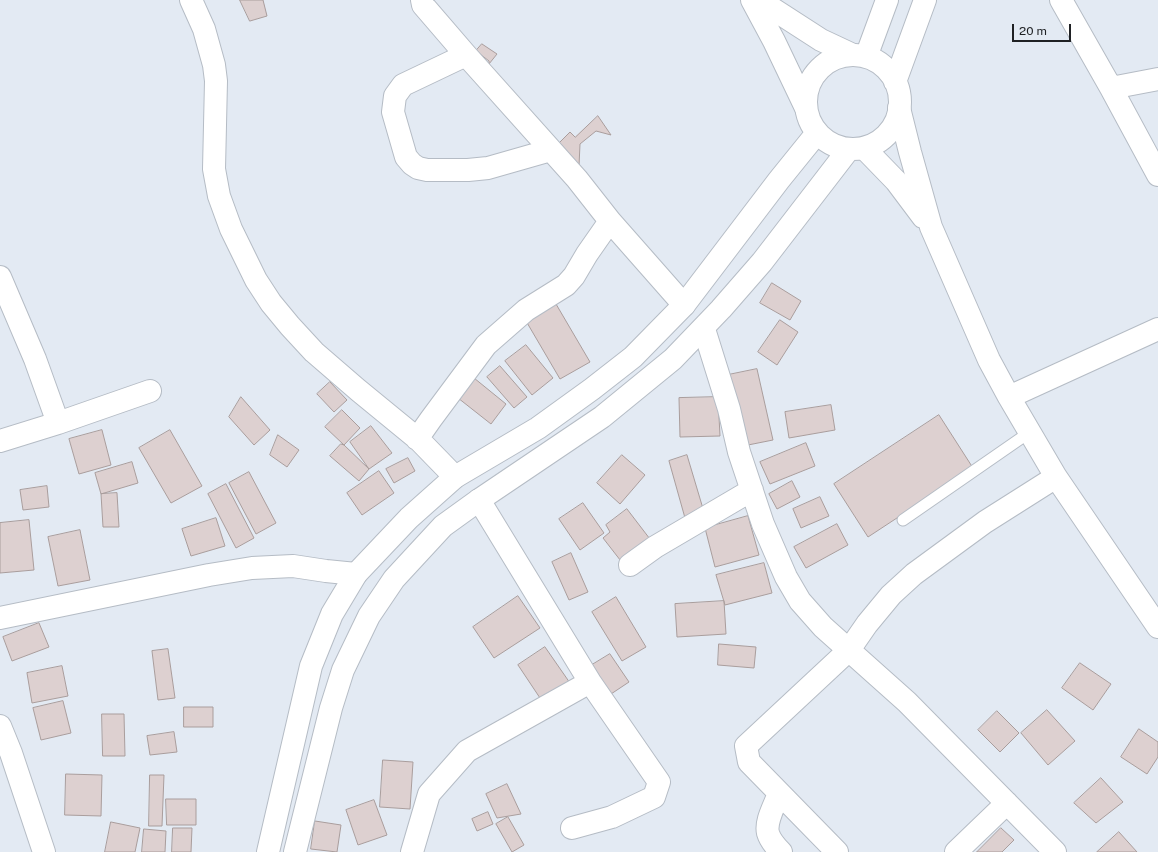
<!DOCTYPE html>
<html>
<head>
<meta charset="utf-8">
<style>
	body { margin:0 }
	#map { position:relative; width:1158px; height:852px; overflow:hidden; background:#e3eaf3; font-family:"Public Sans",sans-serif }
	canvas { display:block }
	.scale { position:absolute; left:1012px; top:24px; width:59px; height:18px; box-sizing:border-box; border:2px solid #1f2124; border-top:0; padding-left:5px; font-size:12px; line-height:14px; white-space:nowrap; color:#1f2124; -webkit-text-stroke:3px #e3eaf3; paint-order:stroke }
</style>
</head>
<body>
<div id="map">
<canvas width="1158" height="852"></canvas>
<div class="scale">20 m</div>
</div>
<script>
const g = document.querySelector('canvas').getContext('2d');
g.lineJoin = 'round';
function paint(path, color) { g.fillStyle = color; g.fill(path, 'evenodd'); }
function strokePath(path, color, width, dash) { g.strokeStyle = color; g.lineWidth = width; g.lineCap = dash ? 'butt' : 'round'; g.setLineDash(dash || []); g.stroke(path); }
const building = new Path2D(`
	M240 0H263L267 16 250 21Z
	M482 44 497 54 489 64V61L476 51Z
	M598 116 611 135 596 131 580 144 579 166 558 144 570 132 575 137Z
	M772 283 801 301 790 320 760 303Z
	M556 304 590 362 560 379 526 321Z
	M780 320 798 332 777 365 758 352Z
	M526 345 553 378 532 395 505 361Z
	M500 366 527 397 514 408 487 377Z
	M757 369 773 440 743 446 728 375Z
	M474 378 506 404 491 424 458 398Z
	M330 382 347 400 334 412 317 394Z
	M241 397 270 430 254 445 229 417Z
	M718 397 720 436 680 437 679 398Z
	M831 405 835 430 789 438 785 412Z
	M342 410 360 428 344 445 325 427Z
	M939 415 973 468 868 537 834 484Z
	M371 426 392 453 369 469 350 442Z
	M102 430 111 465 79 474 69 439Z
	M170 430 202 486 171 503 139 448Z
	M278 435 299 450 287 467 270 455Z
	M806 443 815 466 770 484 760 462Z
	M341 444 344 445 369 469 359 481 330 456Z
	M622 455 645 475 620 504 597 483Z
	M687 455 704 512 685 518 669 461Z
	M408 458 415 471 394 483 386 469Z
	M132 462 138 483 101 494 95 473Z
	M379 471 394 493 362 515 347 493Z
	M249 472 276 523 256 534 229 483Z
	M792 481 800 497 777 509 769 494Z
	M226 484 254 538 236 548 208 494Z
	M47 486 49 507 23 510 20 490Z
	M117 493 119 527H103L101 494Z
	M820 497 829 516 801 528 793 509Z
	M583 503 604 533 580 550 559 519Z
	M627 509 653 543 624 565 603 538 610 532 606 525Z
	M748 516 759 555 715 567 705 528Z
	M216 518 225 546 191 556 182 529Z
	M29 520 34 570 0 573V523Z
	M837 524 848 545 806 568 794 547Z
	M80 530 90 580 58 586 48 537Z
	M571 553 588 592 569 600 552 562Z
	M764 563 772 593 725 605 716 575Z
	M518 596 540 628 494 658 473 627Z
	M616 597 646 647 622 661 592 612Z
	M724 601 726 634 677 637 675 604Z
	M39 623 49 647 12 661 3 637Z
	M719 644 756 647 754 668 718 665Z
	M545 647 570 683 542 701 518 665Z
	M168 649 175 698 158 700 152 651Z
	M610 654 629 682 611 694 592 665Z
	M1080 663 1111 684 1093 710 1062 688Z
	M62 666 68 696 32 703 27 673Z
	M63 701 71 733 41 740 33 708Z
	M184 707H213V727H184Z
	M1047 710 1075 741 1048 765 1021 733Z
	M997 711 1019 733 1000 752 978 730Z
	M102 714H124L125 756H103Z
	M1139 729 1158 742V757L1147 774 1121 757Z
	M174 732 177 752 150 755 147 736Z
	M383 760 413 762 410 809 380 807Z
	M66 774 102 775 101 816 65 815Z
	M150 775H164L162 826H149Z
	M1101 778 1123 802 1096 823 1074 803Z
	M507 784 521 814 497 818 486 794Z
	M166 799H196V825H167Z
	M374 800 387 835 358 845 346 810Z
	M488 812 493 824 477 831 472 819Z
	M508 817 524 845 512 852 496 824Z
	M315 821 341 825 337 852 311 849Z
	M111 822 140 828 135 852H105Z
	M173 828H192L191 852H172Z
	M1001 828 1014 840 1002 852H977Z
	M144 829 166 831 165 852H142Z
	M1119 832 1137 852H1097Z`);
paint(building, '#ddd0d0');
strokePath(building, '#a99d9c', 1);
const service = new Path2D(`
	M903 520 1030 432`);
const minor = new Path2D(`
	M191 0 204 29 214 65 216 81 214 169 219 196 231 229 256 280 271 303 290 326 314 352 358 390 419 440 455 477
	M422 0 423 5 466 55 577 179 610 221 684 305
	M752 0 774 41 806 108
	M759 0 821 40 853 55
	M1061 0 1111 88 1158 175
	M466 55 403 85 395 96 393 112 406 157 412 164 418 168 427 170H468L488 168 551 150
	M1111 88 1158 79
	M899 108 910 152 931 227 989 360 1009 397 1056 477 1158 627
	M864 148 896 181 923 217
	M0 277 35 359 58 423
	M704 329 729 409 739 452 763 524 786 577 800 601 823 627 907 702 1055 852
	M1009 397 1158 329
	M417 439 431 419 486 345 526 310 566 285 574 276 587 254 610 221
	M0 441 58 423 150 391
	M479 500 590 682 659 782 654 797 612 817 572 828
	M630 565 655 547 752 490
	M0 618 209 575 252 568 293 566 326 571 356 574
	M0 726 11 753 44 852
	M779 793C775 805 765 821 768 833 770 840 776 847 781 852
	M412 852 429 794 467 751 590 682
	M837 852 749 762 746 746 849 650 867 624 891 595 914 574 985 522 1056 477
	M956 852 1007 803`);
const secondary = new Path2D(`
	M806 102a47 47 0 1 1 94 0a47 47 0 1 1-94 0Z
	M866 57 887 0
	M895 82 925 0
	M268 852 311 666 332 614 356 574 409 518 455 477 538 428 592 389 633 357 684 305 779 180 817 133
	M295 852 331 708 343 670 369 616 394 579 443 526 479 500 602 417 673 359 721 309 762 262 849 149`);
strokePath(service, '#b5bcc5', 13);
strokePath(minor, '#b5bcc5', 24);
strokePath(secondary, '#b5bcc5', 24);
strokePath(service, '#fff', 11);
strokePath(minor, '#fff', 22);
strokePath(secondary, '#fff', 22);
</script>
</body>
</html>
